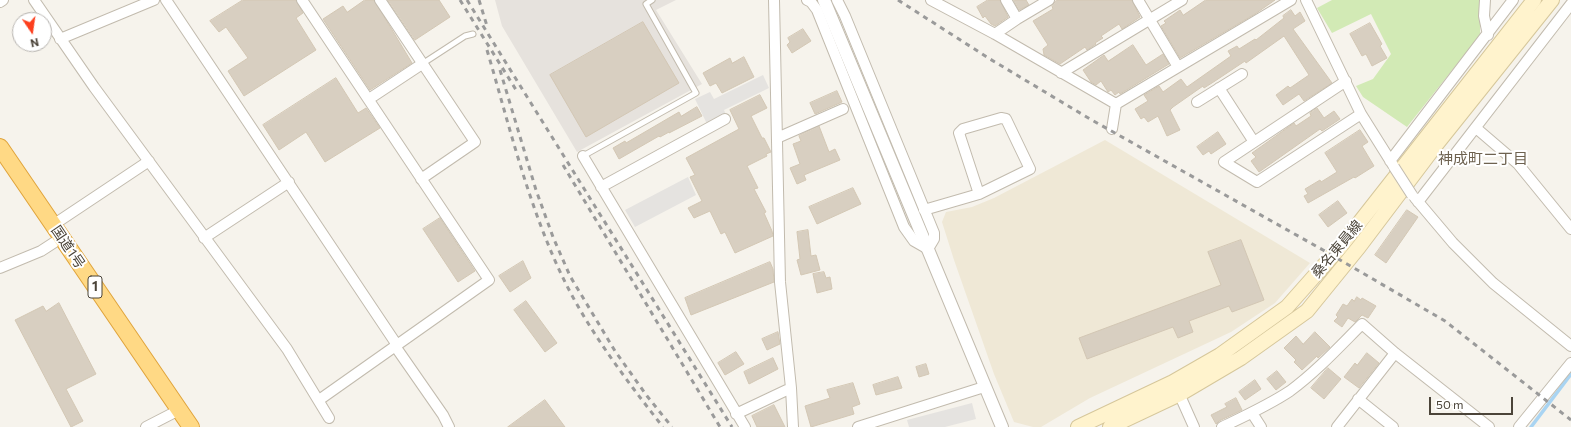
<!DOCTYPE html>
<html>
<head>
<meta charset="utf-8">
<style>
	body { margin:0 }
	#map { position:relative; width:1571px; height:427px; overflow:hidden; background:#f6f3ec; font-family:Commissioner,sans-serif }
	canvas { display:block }
	.north { position:absolute; left:12px; top:12px; width:40px; height:40px; box-sizing:border-box; background:#fff; border:1px solid #b7b4b0; border-radius:50%; rotate:167deg; font-size:11px; font-weight:700; line-height:16px; text-align:center; color:#4b4439 }
	.north::after { content:''; display:block; margin:auto; width:14px; height:18px; background:#fc3f1d; clip-path:polygon(50% 0,100% 100%,50% 72%,0 100%) }
	.scale { position:absolute; left:1429px; top:397px; width:84px; height:18px; box-sizing:border-box; border:2px solid #4b4439; border-top:0; padding-left:5px; font-size:12px; line-height:14px; white-space:nowrap; color:#4b4439; -webkit-text-stroke:3px #fff; paint-order:stroke }
</style>
</head>
<body>
<div id="map">
<canvas width="1571" height="427"></canvas>
<div class="north">N</div>
<div class="scale">50 m</div>
</div>
<script>
const g = document.querySelector('canvas').getContext('2d');
g.lineJoin = 'round';
function paint(path, color) { g.fillStyle = color; g.fill(path, 'evenodd'); }
function strokePath(path, color, width, dash) { g.strokeStyle = color; g.lineWidth = width; g.lineCap = dash ? 'butt' : 'round'; g.setLineDash(dash || []); g.stroke(path); }
function write(font, color, halo, rows, align = 'center') {
  g.font = font + ' Commissioner,"Noto Sans JP",sans-serif'; g.lineWidth = 4; g.setLineDash([]); g.textBaseline = 'middle'; g.strokeStyle = halo; g.fillStyle = color; for (const [text, x, y, turn = 0] of rows) {
    g.save(); g.translate(x, y); g.rotate((+turn || 0) * Math.PI / 180); g.textAlign = isNaN(turn) ? turn : align; if (halo) g.strokeText(text, 0, 0); g.fillText(text, 0, 0); g.restore();
  }
}
paint(new Path2D(`
	M495 0H676L656 10 702 84 577 152 502 26Z`), '#e6e2dd');
paint(new Path2D(`
	M1105 140 1310 263 1275 303 1231 332 1090 398 1041 427H1033L1014 422 994 374 954 260 942 222 946 212 972 207 994 198Z`), '#efe8d6');
paint(new Path2D(`
	M1332 0H1480V35L1407 127 1363 97 1356 86 1373 79 1391 54 1371 14 1332 33 1317 8Z`), '#d2eab5');
paint(new Path2D(`
	M763 75 769 88 724 110 726 115 707 124 695 99 710 92 714 99Z
	M688 177 696 195 635 227 625 210Z
	M972 403 976 419 945 427H909L907 420Z`), '#e5e3e0');
strokePath(new Path2D(`
	M1531 427 1571 374`), '#a9d4f2', 3.5);
const building = new Path2D(`
	M243 0H296L303 13 296 18 316 50 244 96 228 71 248 58 226 27 219 32 210 21Z
	M365 0H374L412 63 370 90 323 19 343 6 347 12Z
	M388 0H439L450 17 415 40Z
	M988 0H1000L1008 17 995 26 991 24 985 16 983 18 977 7Z
	M1014 0H1026L1029 5 1019 10Z
	M1057 0H1132L1140 17 1122 29 1119 24 1101 36 1103 38 1095 43 1096 44 1087 50 1085 47 1060 64 1044 55 1043 49 1048 45 1033 21 1053 9 1052 6Z
	M1206 0H1275L1255 14 1180 58 1161 26 1166 23 1164 21 1180 10 1183 15Z
	M1291 10 1295 16 1300 12 1305 21 1293 29 1332 83 1304 101 1299 94 1283 105 1276 95 1288 86 1290 88 1309 75 1284 36 1246 63 1245 61 1215 81 1204 88 1203 86 1173 107 1170 110 1180 130 1167 136 1158 116 1148 122 1144 117 1141 119 1135 109 1148 101 1144 95 1159 86 1163 92 1181 79 1187 87 1231 56 1228 51 1237 46 1239 49 1255 39 1256 40 1284 18 1283 16Z
	M643 22 679 83 586 137 550 75Z
	M1370 23 1382 44 1380 46 1387 58 1372 66 1366 54 1362 56 1350 34Z
	M803 29 811 41 792 53 787 45 790 42 788 38Z
	M1133 45 1146 65 1163 54 1169 64 1120 94 1119 92 1115 95 1111 90 1108 92 1101 81 1096 85 1091 82 1083 70 1104 55 1108 61Z
	M744 57 754 77 722 93 716 83 710 86 703 73 730 58 732 63Z
	M336 78 358 113 366 108 380 128 325 162 306 132 279 150 263 125Z
	M837 91 842 102 815 114 810 103Z
	M760 95 767 108 751 116 762 138H764L771 152 766 154 767 156 747 166 758 188 754 189 766 212 764 213 772 231 773 236 735 253 725 232 721 234 710 211 694 218 688 208 702 201 690 177 695 175 686 158 739 129 730 110Z
	M697 107 702 116 669 133V132L660 137 659 136 619 159 613 148 625 141 626 143 679 112 681 116Z
	M1317 108 1324 118 1334 111 1340 119 1322 131 1320 129 1259 172 1251 161 1256 157 1252 153 1294 123 1296 126 1311 116 1310 113Z
	M819 126 829 152 835 149 840 160 804 175 806 180 797 184 790 168 800 164 793 144 801 141 799 136Z
	M1360 130 1368 142 1362 146 1374 166 1355 178 1354 177 1308 203 1304 196 1308 194 1305 189 1320 180 1321 182 1337 172 1325 153Z
	M1218 132 1226 144 1211 154 1209 151 1203 155 1197 147Z
	M853 188 861 204 817 224 809 207Z
	M1338 201 1347 213 1328 227 1319 215Z
	M1407 210 1418 217 1386 263 1375 255Z
	M440 218 475 271 458 282 423 229Z
	M808 230 811 256 816 255 820 270 801 275 797 260 800 259 797 232Z
	M1241 240 1264 300 1232 312 1229 306 1189 321 1193 332 1178 338 1173 327 1087 359 1079 338 1221 285 1208 252Z
	M523 261 531 278 510 292 499 276Z
	M770 262 773 269 774 282 691 315 685 298Z
	M824 272 826 278 830 277 832 289 817 293 813 274Z
	M1357 297 1361 300 1362 298 1376 306 1368 318 1362 315 1355 322 1348 318 1342 327 1334 321 1338 317 1336 315 1343 304 1347 306 1352 299 1354 301Z
	M526 301 557 343 545 352 514 310Z
	M59 303 96 374 66 389 83 421 71 427 15 320 43 306 46 311Z
	M778 332 780 344 767 350 762 339Z
	M1315 332 1330 347 1318 358 1317 356 1302 370 1294 362 1296 360 1284 348 1296 336 1303 344Z
	M736 352 744 364 725 375 718 363Z
	M1367 353 1379 363 1359 388 1344 377 1355 363 1357 365Z
	M773 358 778 369 749 384 744 372Z
	M926 364 929 374 919 377 916 367Z
	M1328 368 1341 379 1324 399 1311 388Z
	M1277 371 1286 382 1276 390 1267 379Z
	M898 377 902 388 876 395 873 385Z
	M1255 380 1261 389 1245 400 1239 392Z
	M853 383 860 404 852 407 854 414 811 427 805 406 830 398 827 390Z
	M1236 398 1242 410 1219 421 1216 424 1211 415 1227 407 1225 404Z
	M545 400 565 427H508Z
	M774 405 785 427H757L752 416Z`);
paint(building, '#d8cfc1');
strokePath(building, '#d3c7b4', 1);
const service = new Path2D(`
	M422 64 465 36 473 34
	M583 156 696 93 646 4 652 0`);
const minor = new Path2D(`
	M34 0 94 87 287 349 329 418
	M166 0 397 345
	M302 0 489 280 319 400
	M380 0 475 142 421 179
	M774 0 780 282 791 388 793 427
	M807 0 811 2 817 10 904 227 914 241 928 249 934 239V233L845 16 837 0
	M931 0 995 34 1116 104
	M1006 0 1017 19
	M1138 0 1178 67
	M1306 0 1361 114 1393 165
	M1485 0 1484 16 1488 35
	M0 2 3 0
	M995 34 1017 19 1049 0
	M60 39 154 0
	M1061 73 1182 0
	M1346 81 1224 162 1257 182 1361 114
	M1219 88 1254 142
	M369 99 422 64
	M1197 102 1242 74
	M1476 128 1518 164 1571 229
	M1112 129 1116 104 1291 0
	M777 138 843 109
	M583 156 745 427
	M1390 161 1513 0
	M601 187 725 119
	M1415 198 1453 243 1493 283 1571 346
	M1418 202 1571 4
	M924 210 979 194 1030 169 1006 119 1001 118 963 129 959 133 979 194
	M53 225 149 161
	M204 238 289 182
	M0 268 41 251 61 238
	M395 346 443 415 449 427
	M1177 389 1194 427
	M1358 399 1393 427
	M1252 413 1261 427
	M736 414 791 388
	M146 427 179 410
	M858 427 984 387
	M1222 427C1245 416 1269 405 1290 391 1316 372 1339 347 1362 324L1395 353 1489 427
	M1337 427 1395 353
	M1519 427 1571 363`);
const tertiary = new Path2D(`
	M824 0 1002 427`);
const secondary = new Path2D(`
	M1078 427 1173 382 1220 355 1287 307 1341 246 1534 0
	M1110 427 1180 394 1241 358 1307 311 1359 247 1436 145 1552 0`);
const trunk = new Path2D(`
	M0 147 191 427`);
strokePath(service, '#c2bbae', 7);
strokePath(minor, '#c2bbae', 12);
strokePath(tertiary, '#c2bbae', 14);
strokePath(secondary, '#d6c79b', 16);
strokePath(trunk, '#e0a43c', 18);
strokePath(service, '#fff', 5);
strokePath(minor, '#fff', 10);
strokePath(tertiary, '#fff', 12);
strokePath(secondary, '#fff3cd', 14);
strokePath(trunk, '#ffd985', 16);
strokePath(new Path2D(`
	M460 0 518 93
	M467 0 732 427
	M479 0 487 26
	M898 0 990 59 1090 119 1323 250 1445 321 1571 420
	M487 50C510 128 529 209 565 282 591 334 627 381 663 427
	M500 70 536 190 553 237 570 276 615 351 647 396 672 427
	M563 165 720 427`), '#9a9a9a', 3, [5, 5]);
const minorBridge = new Path2D(`
	M1394 167 1412 195`);
strokePath(minorBridge, '#c2bbae', 12, []);
strokePath(minorBridge, '#fff', 10);
for (const [x, y, w] of [
	[95,287,14]
]) { const box = new Path2D(); box.roundRect(x - w / 2, y - 11, w, 22, 3); g.fillStyle = '#fff'; g.fill(box); strokePath(box, '#4b4439', 1); }
write('bold 13px', '#4b4439', null, [
	["1",95,287]
]);
write('14px', '#4b4439', '#fff', [
	["国道1号",68,247,56],
	["桑名東員線",1337,249,-50]
]);
write('15px', '#6e6250', '#fff', [
	["神成町二丁目",1483,159]
]);
</script>
</body>
</html>
